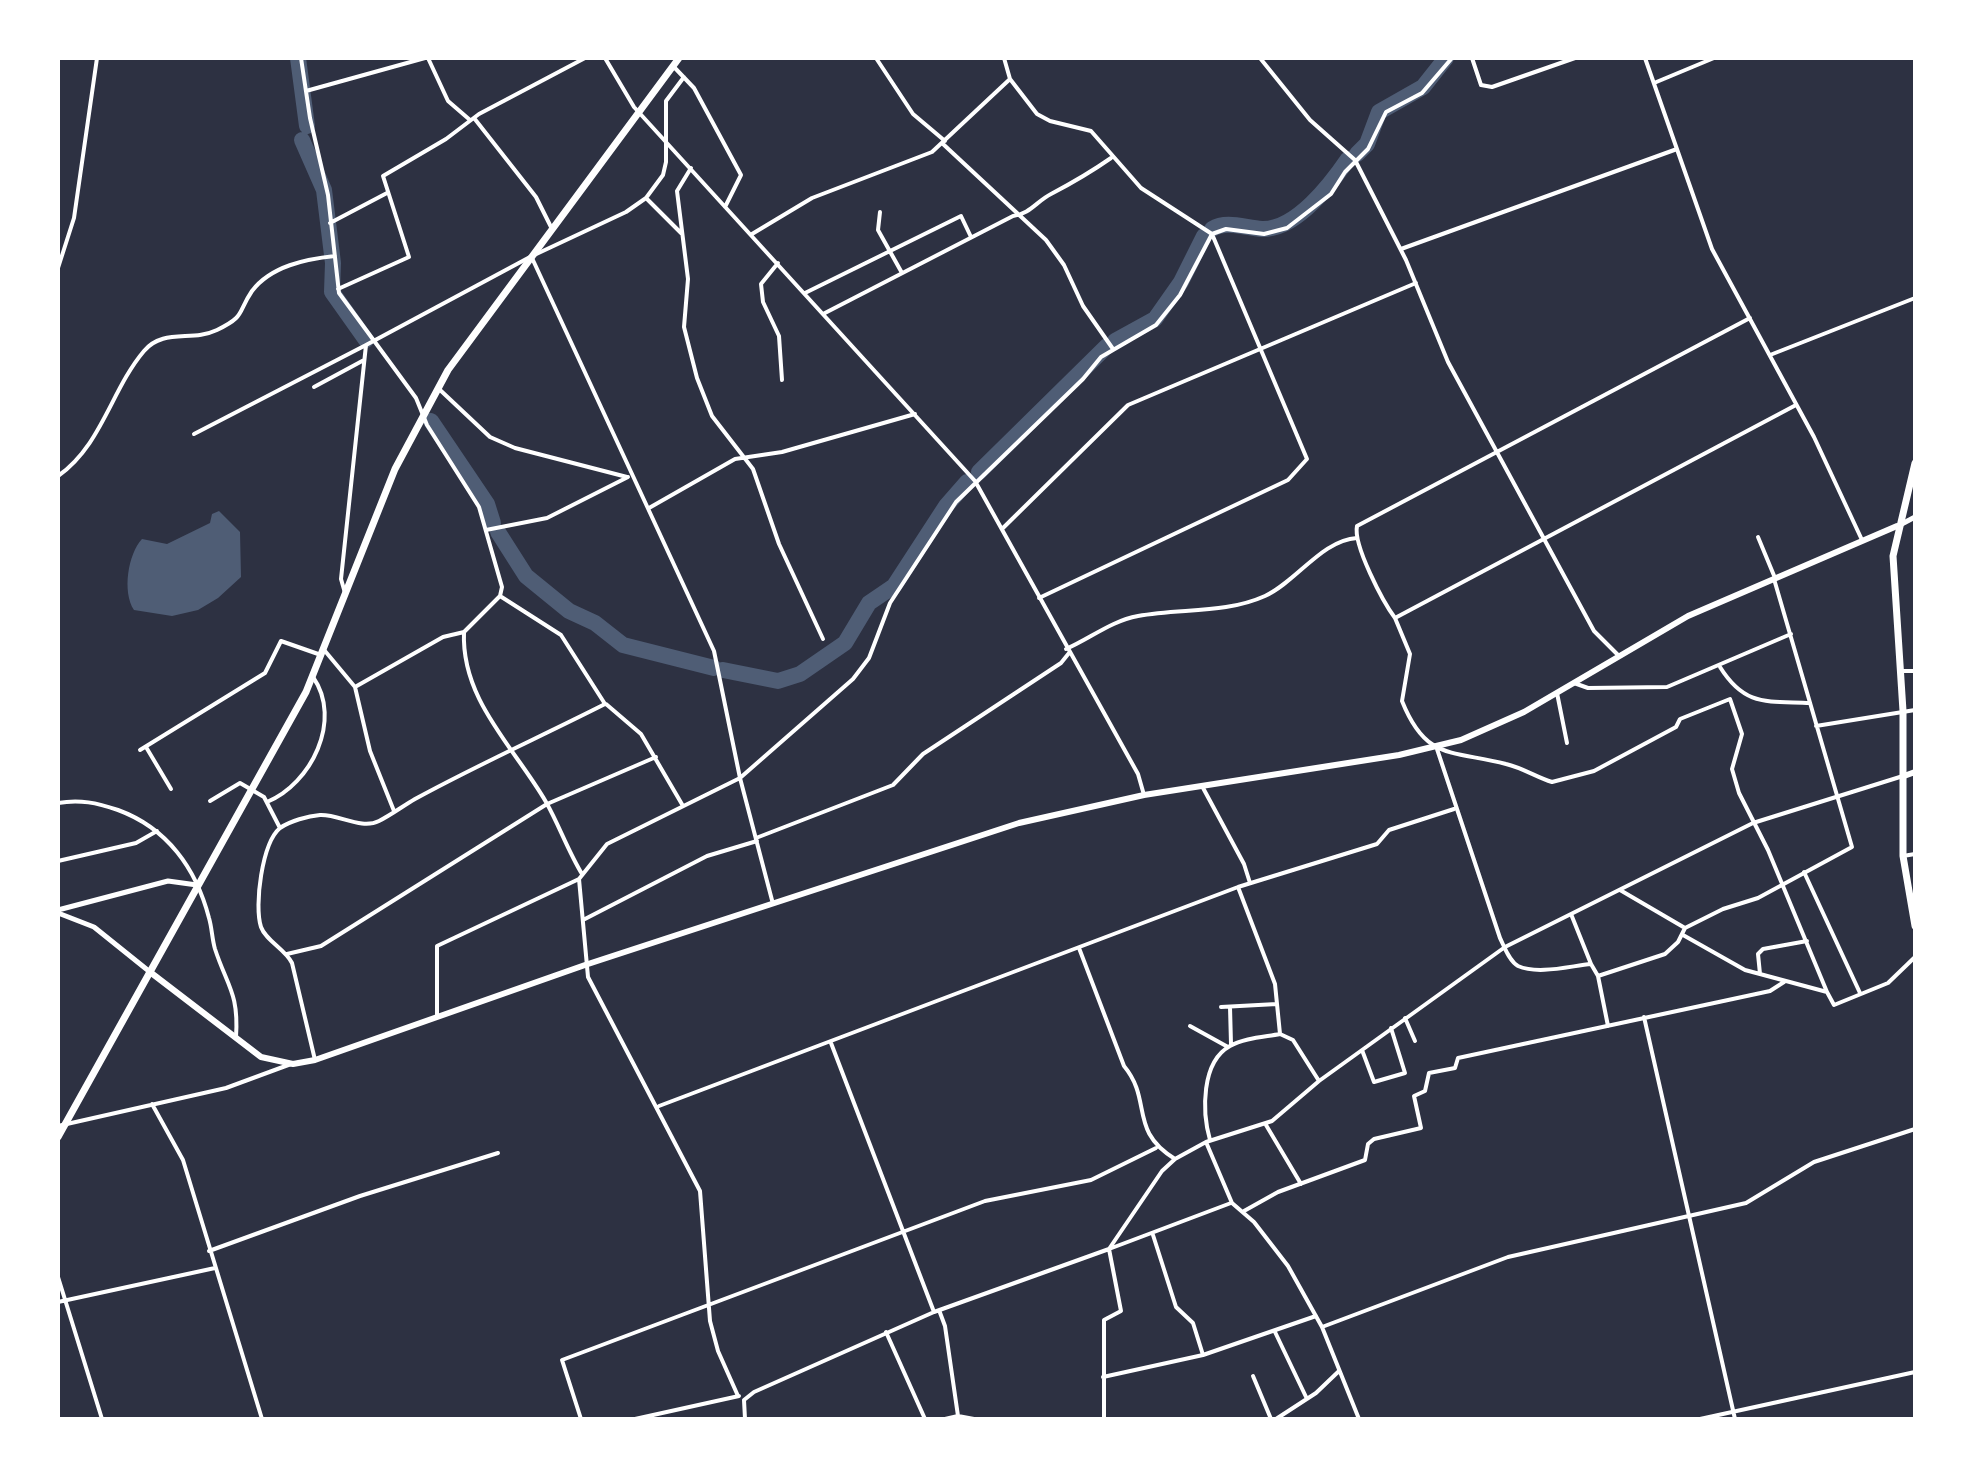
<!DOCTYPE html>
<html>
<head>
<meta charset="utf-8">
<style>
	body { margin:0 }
	#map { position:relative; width:1973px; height:1477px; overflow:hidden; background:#2d3142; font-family:"DejaVu Sans",sans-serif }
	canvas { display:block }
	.frame { position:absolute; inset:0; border:60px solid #fff; pointer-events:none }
</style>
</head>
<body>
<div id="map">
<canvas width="1973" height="1477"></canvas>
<div class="frame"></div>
</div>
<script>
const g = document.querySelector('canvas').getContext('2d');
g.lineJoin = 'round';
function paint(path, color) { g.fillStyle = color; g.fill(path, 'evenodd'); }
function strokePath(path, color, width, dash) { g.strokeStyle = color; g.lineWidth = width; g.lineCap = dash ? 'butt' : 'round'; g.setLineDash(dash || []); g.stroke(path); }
paint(new Path2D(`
	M219 511 240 532 241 577 218 598 198 610 172 616 134 610C122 592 128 554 142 539L167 544 210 523 212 514Z`), '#4f5d75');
strokePath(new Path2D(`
	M298 58 307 126
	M302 140 324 190 333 263 332 292 366 340
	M1357 154 1367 144 1379 112 1423 87 1446 58
	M1212 229C1227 220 1245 228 1262 229 1296 230 1331 184 1348 159
	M1115 341 1155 319 1181 282 1204 236
	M431 421 487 504 493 523
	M979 472 1107 346
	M498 532 526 576 569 611 595 623 623 645 714 668
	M723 670 778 681 800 674 845 643 869 603 894 586 946 506 967 482`), '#4f5d75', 16);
strokePath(new Path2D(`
	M301 58 310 118 328 195 339 293 416 398 427 425 479 507 502 587 500 596 464 632C461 700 515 748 546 802 559 825 568 851 582 874
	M428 58 448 101 470 120
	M605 58 634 107 975 481 1138 774 1144 795
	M876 58 913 114 945 141
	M1004 58 1010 79 1037 114 1050 121 1091 131 1141 188 1212 234 1307 459 1288 480 1039 598
	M1260 58 1310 120 1355 160 1406 260 1448 362 1594 631 1618 655
	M1472 58 1481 85 1492 87 1575 58
	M1645 58 1712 249 1814 437 1862 540
	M674 67 694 88 741 175 725 207
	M1654 83 1714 58
	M306 91 425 58
	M474 118 536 197 552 229
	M943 144 1046 240 1064 265 1083 306 1113 349
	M691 168 677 191 688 279 684 327 697 378 712 416 753 469 779 544 823 639
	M646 198 681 233
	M880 212 878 230 902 273
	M330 223 387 193
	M752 234 812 198 932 152 1010 79
	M1401 249 1677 149
	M532 258 714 651 740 778 773 904
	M778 263 761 284 763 302 779 336 782 380
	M58 268 74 218 97 58
	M338 289 409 257 383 176 446 139 479 114 585 58
	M805 293 961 216 971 237
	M823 314 1013 216C1030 214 1037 201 1051 194 1072 183 1091 172 1111 158
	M1770 355 1915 298
	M314 387 364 360
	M439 389 490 437 515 448 627 477
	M1796 405 1395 618 1410 654 1402 701C1426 761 1452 750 1506 764 1523 768 1536 777 1552 782L1594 771 1676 727 1680 719 1730 699 1742 734 1732 769 1739 793 1768 850 1827 992
	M194 434 366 345
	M58 476C102 445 111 390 144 351 163 328 192 342 217 330 246 316 237 313 252 291 271 266 306 259 335 256
	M649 508 735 459 782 452 915 414
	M1003 528 1128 405 1416 283
	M486 530 547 518 628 477
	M1758 537 1775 578
	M345 593 341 579 366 345 530 257 626 212 646 198 663 175 666 162V101L684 77
	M1395 618C1383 602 1353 545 1357 526L1750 318
	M1066 649C1091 638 1111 621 1138 616 1181 608 1225 614 1265 596 1296 582 1322 540 1357 538
	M325 651 355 687 370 751 394 811
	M1720 667C1745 707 1767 701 1810 703
	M1901 671H1915
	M1574 683 1588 688 1667 687 1791 634
	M355 687 443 637 464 632
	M1557 693 1567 743
	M606 704 641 734 683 806
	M1816 726 1915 710
	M146 747 171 789
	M1437 749 1500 938C1504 946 1509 961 1518 966 1538 975 1570 966 1591 964L1598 976 1608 1026
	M140 750 265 673 281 641 321 655
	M1202 786 1244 864 1250 883
	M210 801 240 783 264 797 280 828
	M267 802C311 784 343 720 313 677
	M58 803C80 799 97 803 118 810 167 828 196 868 209 918 212 928 212 939 215 949 227 986 239 993 236 1037
	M756 838 893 785 923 754 1061 663 1069 653
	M1903 856 1915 854
	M58 861 136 843 157 831
	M1804 872 1860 993
	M1238 887 1275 984 1280 1034 1293 1040 1319 1081
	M1620 890 1685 928
	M1571 914 1591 964
	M583 920 707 856 757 841
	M1683 935 1745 970 1827 992 1834 1005 1888 983 1915 957
	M1079 948 1124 1066C1153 1101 1128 1130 1175 1159
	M287 954 321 946 547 804 656 757
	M1760 974 1758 954 1763 949 1807 941
	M1598 976 1665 954 1678 942 1685 928 1723 909 1758 898 1852 847 1774 579
	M1221 1007 1277 1004
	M1230 1007 1231 1044
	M437 1017V946L579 879
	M1644 1017 1735 1419
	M1405 1018 1415 1041
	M1190 1026 1228 1047
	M831 1043 934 1312
	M1362 1050 1374 1082 1405 1073 1391 1028
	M315 1060 292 963C285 949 266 941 261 927 254 906 262 843 280 828 290 821 308 816 320 815 339 814 361 830 379 821 391 815 403 806 415 799 477 765 542 736 605 704L561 635 500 596
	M152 1104 183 1160 262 1419
	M659 1106 1238 887 1377 844 1389 830 1454 809
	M1266 1125 1301 1184
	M58 1126 226 1088 291 1064
	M1210 1140C1202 1112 1201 1062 1230 1046 1244 1038 1264 1037 1280 1034
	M1206 1142 1232 1203 1254 1222 1288 1266 1322 1327 1359 1419
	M1244 1211 1278 1192 1365 1160 1368 1144 1374 1139 1421 1128 1414 1096 1425 1091 1429 1073 1455 1068 1458 1058 1770 991 1784 982
	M1153 1235 1176 1307 1193 1323 1203 1355
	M209 1251 360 1196 498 1153
	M58 1277 102 1419
	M58 1302 215 1268
	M939 1310 945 1326 958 1416
	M1322 1327 1508 1257 1746 1203 1814 1162 1915 1129
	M886 1332 925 1419
	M1275 1332 1307 1399
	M1253 1376 1271 1419
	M1103 1377 1203 1355 1316 1316
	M738 1396 718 1351 710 1321 700 1191 588 977 579 879 607 844 740 778 853 679 869 658 890 603 956 502 1083 379 1101 357 1156 325 1180 295 1212 234 1226 229 1264 234 1287 228 1331 194 1345 172 1368 149 1386 112 1422 93 1452 58
	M581 1419 562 1360 985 1201 1091 1180 1156 1148
	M635 1419 739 1396
	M745 1419 744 1400 754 1392 934 1312 1109 1249 1162 1171 1175 1159 1206 1142 1272 1121 1319 1081 1505 947 1753 823 1903 776
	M945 1419 958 1416 974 1419
	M1104 1419V1320L1121 1311 1109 1249 1231 1203
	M1276 1419 1316 1393 1339 1371
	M1700 1419 1915 1372`), '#fff', 4);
strokePath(new Path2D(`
	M1898 526 1915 517
	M58 910 168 881 197 885
	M58 913 94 927 150 972`), '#fff', 5);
strokePath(new Path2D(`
	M1904 776 1915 772
	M150 972 261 1057 293 1064 315 1060 585 965 1019 823 1144 795 1399 755 1461 740 1524 712 1688 616 1897 526`), '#fff', 6);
strokePath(new Path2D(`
	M1915 463 1893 556 1903 711V856L1915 926
	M58 1137 306 692 395 469 448 370 679 58`), '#fff', 7);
</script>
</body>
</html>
